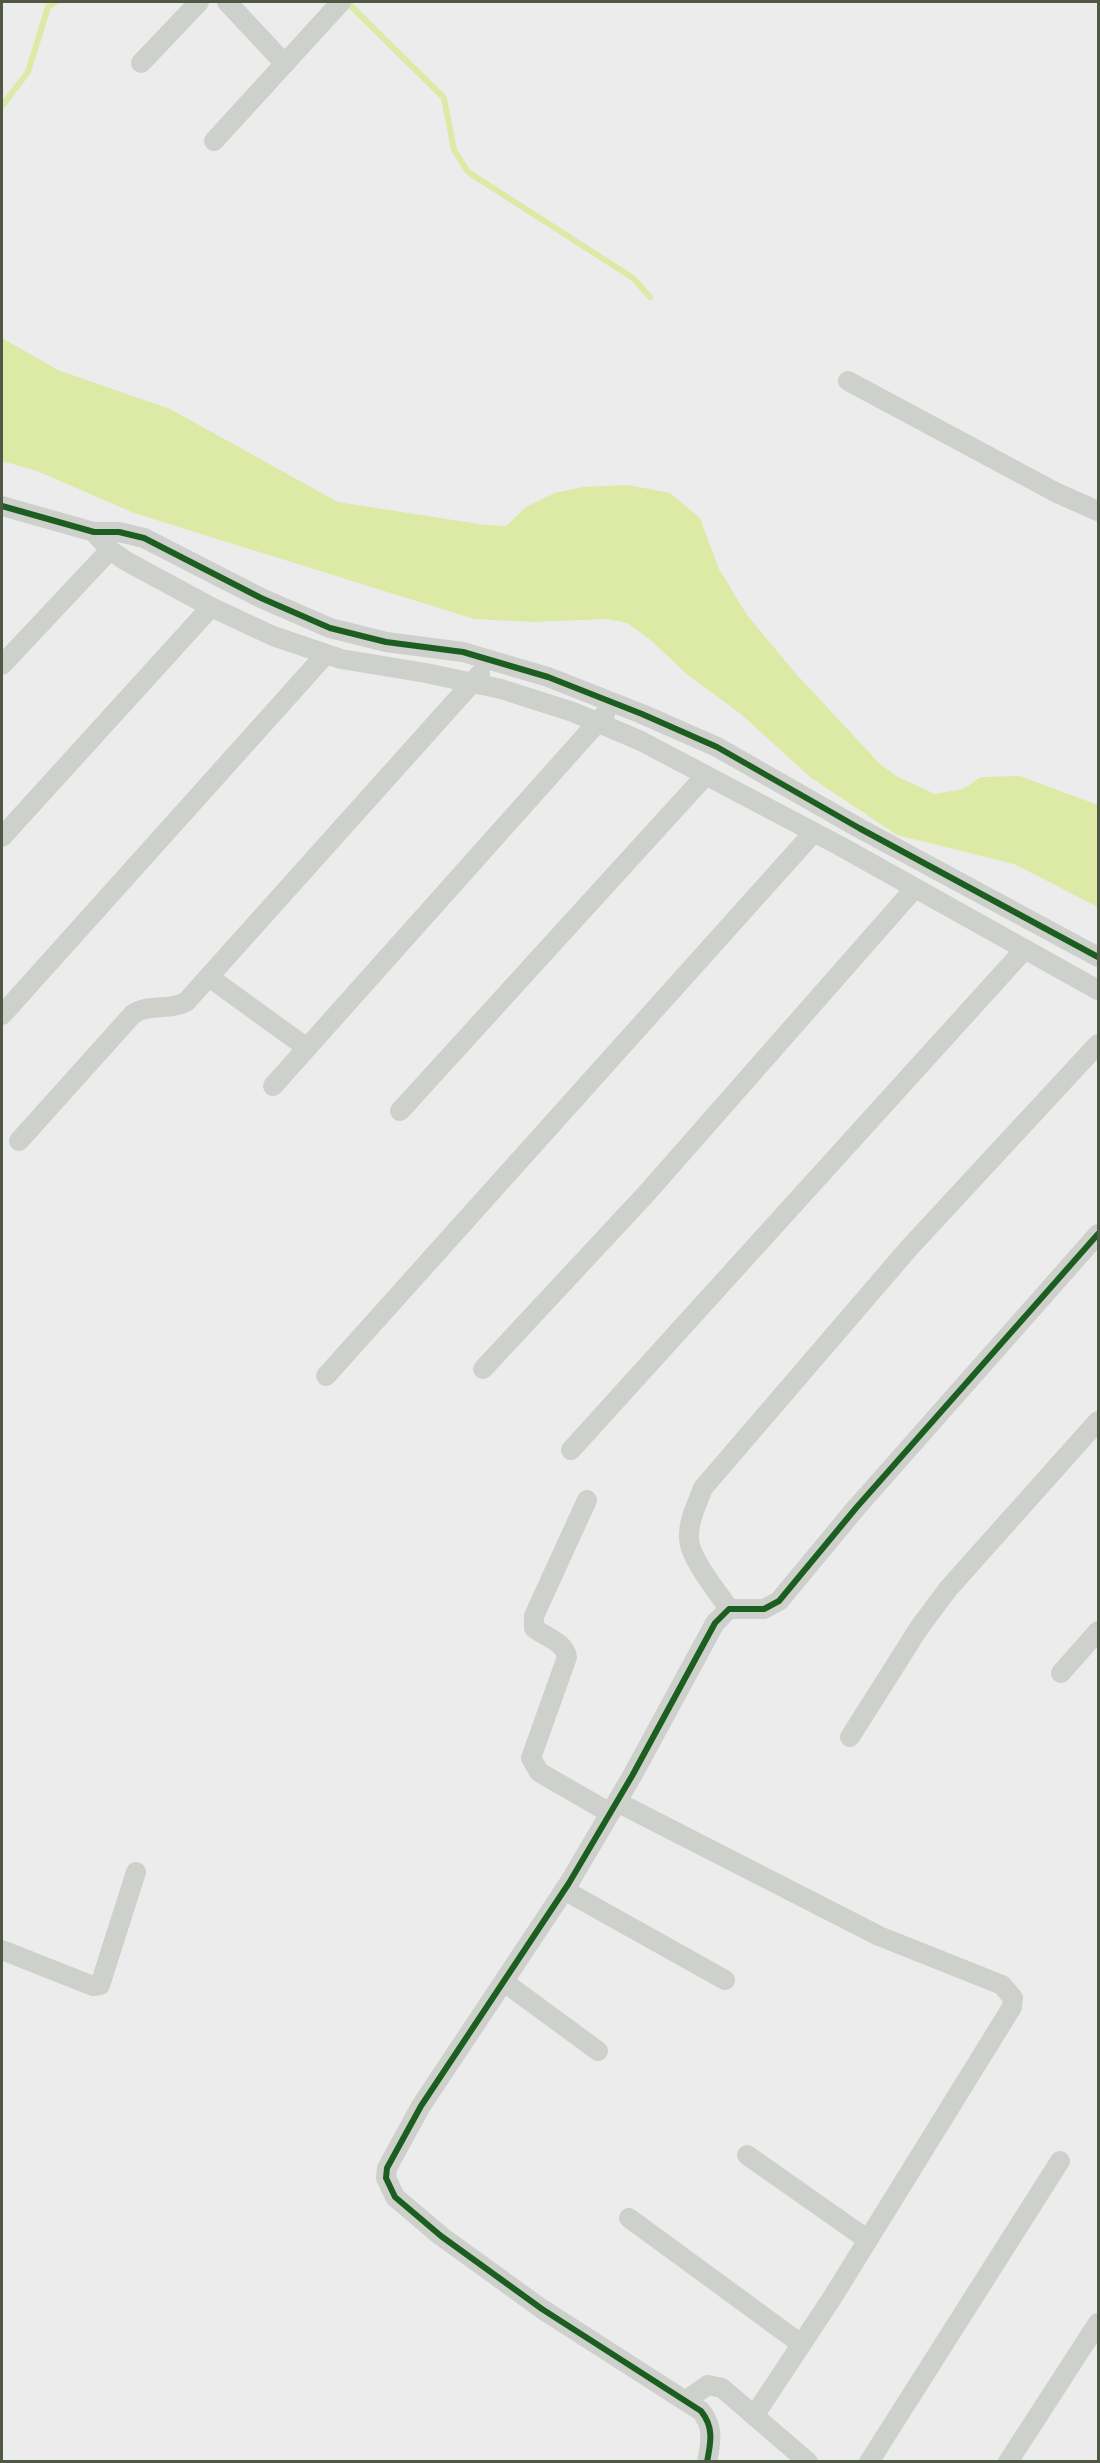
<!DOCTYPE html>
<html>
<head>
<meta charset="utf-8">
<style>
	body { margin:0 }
	#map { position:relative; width:1100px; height:2463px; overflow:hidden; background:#ececed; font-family:"Varela Round",sans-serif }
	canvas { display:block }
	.frame { position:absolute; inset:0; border:3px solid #4f5845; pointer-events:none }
</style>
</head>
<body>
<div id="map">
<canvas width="1100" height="2463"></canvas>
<div class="frame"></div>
</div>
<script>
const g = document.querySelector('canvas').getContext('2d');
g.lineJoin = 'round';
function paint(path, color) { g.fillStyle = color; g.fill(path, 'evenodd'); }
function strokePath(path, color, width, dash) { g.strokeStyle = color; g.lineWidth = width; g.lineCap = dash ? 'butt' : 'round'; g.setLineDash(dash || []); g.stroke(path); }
paint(new Path2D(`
	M2 338 58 370 170 409 338 502 485 525 506 526 526 507 555 493 583 487 628 485 670 493 700 518 719 569 747 615 797 675 880 764 898 777 935 794 963 789 981 777 1020 776 1098 805V907L1014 864 897 835 810 777 742 715 684 672 652 641 627 623 608 619 533 622 474 619 134 513 37 471 2 461Z`), '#dceaa6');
strokePath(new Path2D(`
	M347 2 444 98 454 150 468 172 633 278 650 297
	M2 106 28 72 48 7 55 2`), '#dceaa6', 6);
strokePath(new Path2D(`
	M227 2 285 64
	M141 63 199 2
	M214 141 341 2
	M848 381 1057 493 1098 511
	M2 506 94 532H119L144 538 261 598 330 628 386 642 463 652 548 677 642 714 717 747 859 828 1098 957
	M94 532 110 550 126 561 211 607 273 636 341 659 426 673 501 689 573 712 641 741 840 846 1098 990
	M2 665 110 550
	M2 837 211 607
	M209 977 307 1048
	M2 1015 326 654
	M273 1086 605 714
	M400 1111 706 775
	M19 1141 133 1014C150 1003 169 1011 186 1002L480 674
	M483 1369 646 1194 915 888
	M326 1376 814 832
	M571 1450 1025 949
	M587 1500 534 1616V1628C545 1637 565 1642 567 1657L531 1758 539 1772 610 1813
	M729 1609C718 1592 690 1559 689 1539 688 1521 697 1504 703 1488L909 1248 1098 1044
	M1061 1673 1098 1631
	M850 1737 919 1628 948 1589 1098 1421
	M617 1802 879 1936 1002 1985 1013 1998 1012 2007 832 2298 754 2416
	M564 1890 725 1980
	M2 1950 93 1986 100 1985 136 1872
	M504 1982 598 2051
	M747 2155 868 2240
	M629 2218 801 2344
	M685 2401 708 2385 722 2388 808 2462
	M707 2462C711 2442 714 2427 701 2411L542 2309 441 2236 395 2197 386 2178 387 2168 421 2106 569 1883 632 1776 715 1623 729 1609H764L779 1601 856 1508 1098 1234
	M869 2462 1060 2161
	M1008 2462 1098 2323`), '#cdd0cb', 20);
strokePath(new Path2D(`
	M2 506 94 532H119L144 538 261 598 330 628 386 642 463 652 548 677 642 714 717 747 859 828 1098 957
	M707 2462C711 2442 714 2427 701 2411L542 2309 441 2236 395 2197 386 2178 387 2168 421 2106 569 1883 632 1776 715 1623 729 1609H764L779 1601 856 1508 1098 1234`), '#1b5e20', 6);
</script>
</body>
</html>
